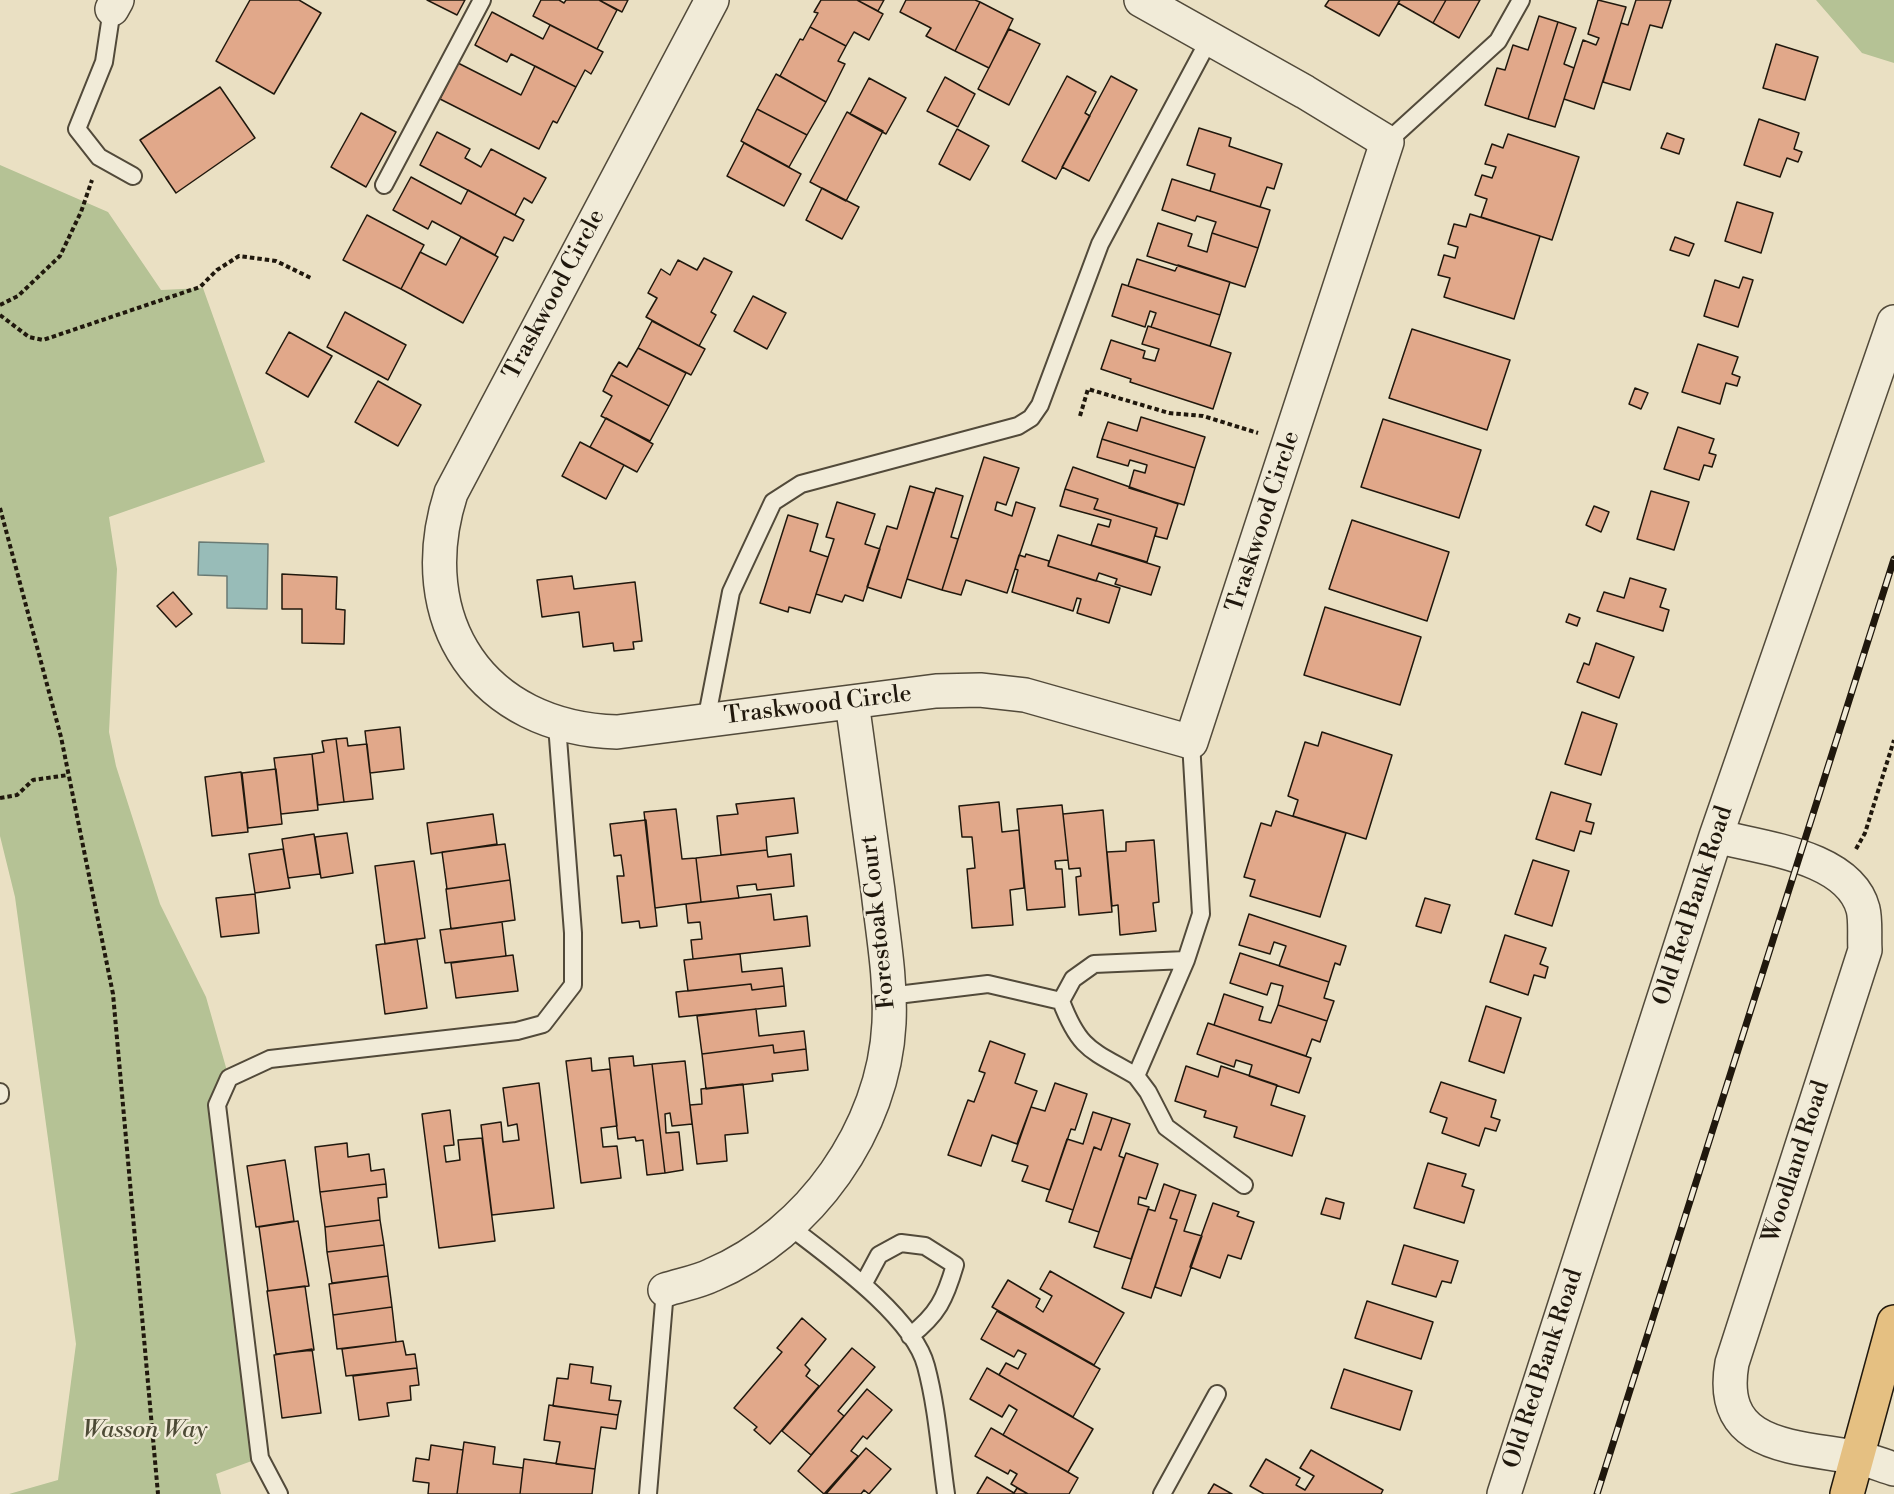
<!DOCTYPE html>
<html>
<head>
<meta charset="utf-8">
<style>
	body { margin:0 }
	canvas { display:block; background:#eae0c3 }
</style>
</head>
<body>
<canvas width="1894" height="1494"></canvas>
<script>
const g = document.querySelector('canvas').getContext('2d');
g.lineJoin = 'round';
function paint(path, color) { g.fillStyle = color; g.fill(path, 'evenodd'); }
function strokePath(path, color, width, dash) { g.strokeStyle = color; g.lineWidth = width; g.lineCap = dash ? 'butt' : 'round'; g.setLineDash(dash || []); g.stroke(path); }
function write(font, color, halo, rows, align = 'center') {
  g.font = font + ' "Libre Bodoni",serif'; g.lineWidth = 4.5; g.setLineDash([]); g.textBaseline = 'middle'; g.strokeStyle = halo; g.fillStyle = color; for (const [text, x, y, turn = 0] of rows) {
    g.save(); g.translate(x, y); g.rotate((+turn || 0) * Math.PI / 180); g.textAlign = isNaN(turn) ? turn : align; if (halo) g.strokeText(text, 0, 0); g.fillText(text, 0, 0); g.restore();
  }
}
paint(new Path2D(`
	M1816 0H1894V63L1862 53Z
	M0 165 108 212 161 290 203 288 265 462 109 517 117 569 109 732 116 766 160 904 206 997 229 1078 217 1105 260 1458 216 1474 221 1494H9L58 1480 76 1344 15 897 0 836Z`), '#b5c295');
const water = new Path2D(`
	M199 542 268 544 267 609 227 608V576L198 575Z`);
paint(water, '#98bcb8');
strokePath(water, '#687a74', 1.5);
const building = new Path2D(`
	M250 0H299L321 13 274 94 216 61Z
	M427 0H465L457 15Z
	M541 0H559L564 3 566 0H599L617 10 597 49 533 16Z
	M599 0H628L622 12Z
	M821 0H857L883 14 869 40 854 32 846 46 810 27 818 13 814 12Z
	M857 0H884L878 11Z
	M906 0H975L980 2 955 51 926 36 931 28 900 12Z
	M1329 0H1400L1379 36 1325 6Z
	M1400 0H1446L1433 23 1398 3Z
	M1446 0H1480L1459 38 1433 23Z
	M1598 0 1626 7 1594 109 1564 99 1583 40 1596 45 1599 38 1588 34Z
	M1636 0H1671L1662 28 1650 25 1630 90 1603 82 1621 23 1628 25Z
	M980 2 1013 19 989 68 955 51Z
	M492 12 543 39 550 25 603 52 591 74 585 70 576 87 511 54 507 62 475 45Z
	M1539 16 1558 22 1528 119 1485 105 1497 68 1505 70 1513 45 1528 50Z
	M1558 22 1576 28 1564 64 1574 68 1555 127 1528 119Z
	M810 27 846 46 838 61 845 64 826 102 780 76 800 39 803 40Z
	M1009 29 1040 44 1009 105 978 89Z
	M1776 44 1818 57 1805 100 1763 88Z
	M458 63 521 95 535 66 576 87 557 123 553 121 539 149 440 99Z
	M776 74 826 102 807 135 757 109Z
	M1067 76 1096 92 1085 113 1090 116 1056 179 1022 161Z
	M1111 76 1137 90 1089 181 1062 167Z
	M945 77 975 94 958 127 927 111Z
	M869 78 906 98 886 134 850 114Z
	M220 87 255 138 176 193 140 140Z
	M757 109 807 135 789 167 741 141Z
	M847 112 883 131 846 201 810 182Z
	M361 113 396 132 366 187 331 167Z
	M1759 119 1799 133 1794 149 1802 152 1798 162 1787 158 1780 177 1744 165Z
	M1199 128 1231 138 1229 146 1282 164 1274 189 1267 187 1260 207 1210 191 1215 174 1187 165Z
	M957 129 989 146 970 180 939 164Z
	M437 132 470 149 465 158 481 167 491 149 546 178 532 203 524 198 515 215 420 165Z
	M1667 133 1684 139 1679 154 1661 148Z
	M1508 134 1579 157 1552 240 1481 217 1487 199 1475 195 1482 175 1492 178 1496 167 1485 164 1492 144 1503 148Z
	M744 143 801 174 784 206 727 176Z
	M411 177 461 204 468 190 524 220 513 241 504 237 495 255 432 221 428 229 393 210Z
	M1172 179 1270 210 1258 248 1212 233 1216 222 1197 216 1195 221 1162 210Z
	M822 188 859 207 842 239 806 220Z
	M1737 202 1773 213 1761 253 1725 241Z
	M1470 214 1540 236 1514 319 1444 297 1450 278 1438 275 1444 255 1455 258 1458 247 1448 244 1454 224 1466 227Z
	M367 215 424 245 401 289 343 260Z
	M1158 223 1192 234 1188 246 1207 252 1212 233 1258 248 1245 287 1147 256Z
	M461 237 498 257 463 323 401 289 420 252 446 265Z
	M1675 237 1694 244 1689 256 1670 250Z
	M704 258 732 272 711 312 716 315 699 346 646 317 657 298 648 293 661 269 670 275 678 260 697 270Z
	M1137 259 1175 271 1178 265 1230 282 1220 315 1128 286Z
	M1743 277 1753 280 1738 327 1704 316 1715 280 1739 288Z
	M1122 284 1220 315 1210 346 1151 327 1156 313 1150 311 1145 327 1112 316Z
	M753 296 786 313 767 349 734 331Z
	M345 312 406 345 388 380 327 347Z
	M652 321 705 349 691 375 638 348Z
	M1148 326 1231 353 1213 409 1130 382 1131 379 1101 369 1111 340 1145 351 1143 358 1155 361 1159 349 1142 344Z
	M1412 329 1510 360 1487 430 1389 398Z
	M289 332 332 356 308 397 266 373Z
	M1698 344 1738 357 1732 374 1740 377 1737 386 1726 383 1720 404 1682 392Z
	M638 348 686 373 669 406 611 375 619 362 627 367Z
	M611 375 669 406 650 441 601 416 612 396 603 391Z
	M378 381 421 405 398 446 355 422Z
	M1635 388 1648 393 1641 409 1629 404Z
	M1141 417 1205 437 1195 468 1102 439 1108 422 1137 431Z
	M606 418 653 444 637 472 590 447Z
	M1383 419 1481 450 1459 518 1361 487Z
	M1678 427 1714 439 1709 453 1716 455 1712 467 1704 465 1699 480 1664 469Z
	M1102 439 1195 468 1184 505 1129 488 1134 470 1145 473 1147 465 1130 460 1128 466 1097 457Z
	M580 442 624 465 606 499 562 476Z
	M984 457 1019 468 1006 505 997 502 995 510 1012 516 1016 502 1035 508 1007 593 966 580 961 595 942 590Z
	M1073 467 1178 504 1167 539 1155 536 1157 528 1094 509 1098 499 1065 489Z
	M910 486 934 493 901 598 867 587 887 526 897 529Z
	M936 488 963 496 951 537 958 539 942 590 907 579Z
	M1065 489 1098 499 1094 509 1157 528 1147 562 1091 545 1098 524 1109 527 1111 520 1060 506Z
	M1651 491 1689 502 1674 550 1637 539Z
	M837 502 875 514 865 544 880 549 863 601 845 595 842 602 816 594 834 539 826 537Z
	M1594 506 1609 512 1601 532 1586 525Z
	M788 515 818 524 810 551 828 557 810 613 789 607 788 612 760 603Z
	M1352 520 1449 552 1427 621 1329 589Z
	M1058 535 1160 567 1151 595 1115 584 1117 579 1099 573 1096 581 1048 566Z
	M1026 554 1049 561 1048 566 1120 588 1109 623 1077 613 1081 599 1077 598 1073 611 1012 592 1018 570 1015 569 1019 555 1025 557Z
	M282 574 337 577 336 609 345 610 344 644 302 643V609H282Z
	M572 576 574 589 635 582 642 641 633 642 634 649 614 651 613 643 583 647 579 612 542 617 537 580Z
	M1630 578 1666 589 1660 607 1669 610 1663 631 1597 611 1604 592 1624 598Z
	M173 592 192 614 176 627 157 606Z
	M1325 607 1421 637 1400 705 1304 675Z
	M1569 614 1580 618 1577 626 1566 622Z
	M1596 643 1634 657 1619 698 1577 682 1584 663 1589 665Z
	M1582 712 1617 724 1601 775 1565 764Z
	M400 727 404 769 370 773 365 731Z
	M1322 732 1392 755 1366 839 1293 816 1298 800 1288 796 1305 742 1318 746Z
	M347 738 348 746 367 744 373 799 344 802 336 739Z
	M336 739 344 802 318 805 312 754 324 752 322 741Z
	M312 754 318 810 281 814 274 758Z
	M276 769 282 824 248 828 242 773Z
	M241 772 248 832 212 836 205 777Z
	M1551 792 1591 804 1586 821 1594 823 1591 834 1580 831 1574 851 1536 839Z
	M794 798 798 833 766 837 767 850 721 855 717 816 738 814 736 804Z
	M999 802 1002 832 1019 830 1024 888 1010 890 1013 925 972 928 967 869 975 868 972 837H962L959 806Z
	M1062 805 1068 860 1055 861 1056 869H1062L1065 907 1027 910 1017 809Z
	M676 809 682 859 696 858 701 902 655 908 644 812Z
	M1103 810 1112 912 1079 915 1076 877 1081 876 1080 868 1069 869 1063 814Z
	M1276 811 1346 833 1320 917 1250 896 1255 880 1244 877 1261 823 1271 826Z
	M493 814 497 844 431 854 427 823Z
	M646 820 657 926 640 928 639 921 622 923 617 876H624L621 855 614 856 610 824Z
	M347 833 353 873 321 878 315 837Z
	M314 834 320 874 288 878 282 839Z
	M1154 840 1159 902 1153 903 1156 931 1120 935 1118 905 1112 906 1107 852 1126 851V842Z
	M505 844 510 880 447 889 442 852Z
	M283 849 290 888 255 893 249 854Z
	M767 850 768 857 791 854 794 886 757 890 756 884 737 886 739 898 701 902 696 858Z
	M1533 860 1569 871 1552 926 1515 914Z
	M414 861 425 938 385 944 375 866Z
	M510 880 515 920 451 929 446 889Z
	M255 894 259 933 221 937 216 898Z
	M771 894 774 920 807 916 810 946 693 959 691 940 702 939 700 922 688 923 686 904Z
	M1425 898 1450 905 1441 933 1416 926Z
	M1249 914 1346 946 1340 965 1335 963 1329 982 1279 966 1286 946 1274 942 1270 954 1239 945Z
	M502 922 506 956 445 963 440 930Z
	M1505 935 1546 948 1540 964 1548 967 1545 978 1534 975 1528 995 1490 982Z
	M417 939 427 1008 385 1014 376 945Z
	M1240 953 1329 982 1324 998 1334 1001 1327 1021 1278 1005 1283 986 1271 983 1267 995 1230 983Z
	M740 954 742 972 782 968 784 986 752 990 751 984 688 991 684 960Z
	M513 955 518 991 456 998 451 963Z
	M751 984 752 990 784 986 786 1006 679 1017 676 992Z
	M1224 994 1263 1007 1259 1020 1271 1023 1278 1005 1327 1021 1320 1042 1312 1039 1306 1056 1214 1025Z
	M1486 1006 1521 1018 1504 1073 1469 1061Z
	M756 1009 759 1036 804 1031 806 1049 774 1053 773 1045 702 1054 697 1016Z
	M1208 1023 1311 1058 1299 1093 1249 1076 1252 1065 1236 1060 1234 1067 1197 1054Z
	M990 1041 1025 1054 1015 1083 1037 1091 1017 1144 992 1135 981 1166 948 1155 968 1100 974 1102 985 1073 979 1071Z
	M773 1045 774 1053 806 1049 808 1070 772 1074 773 1081 706 1089 702 1054Z
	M633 1056 634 1066 652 1064 665 1173 647 1175 643 1140 636 1141 635 1137 618 1139 609 1058Z
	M591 1058 592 1071 610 1069 617 1126 601 1128 603 1147 617 1146 621 1178 581 1183 566 1061Z
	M685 1061 692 1124 672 1126 670 1113 665 1114 666 1133 679 1132 683 1170 665 1173 652 1064Z
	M1186 1066 1218 1077 1221 1066 1277 1085 1271 1105 1305 1116 1292 1156 1234 1137 1237 1127 1204 1117 1206 1111 1175 1101Z
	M1441 1082 1496 1100 1491 1117 1500 1120 1496 1131 1485 1128 1479 1146 1442 1133 1447 1118 1430 1112Z
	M539 1083 554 1208 492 1215 481 1125 501 1122 503 1142 519 1140 517 1124 508 1126 503 1088Z
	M1055 1083 1087 1094 1075 1130 1071 1129 1050 1190 1022 1181 1028 1166 1012 1161 1031 1107 1045 1111Z
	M743 1084 748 1133 725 1135 727 1161 697 1164 690 1105 702 1104 701 1089Z
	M450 1110 454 1145 444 1146 446 1162 460 1160 458 1140 482 1138 495 1241 439 1248 422 1114Z
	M1093 1112 1112 1118 1101 1150 1094 1147 1073 1210 1046 1201 1067 1139 1083 1144Z
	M1112 1118 1130 1124 1119 1156 1124 1158 1099 1232 1069 1222 1094 1147 1101 1150Z
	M347 1143 348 1157 369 1154 371 1171 384 1169 386 1184 320 1192 315 1147Z
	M1126 1153 1158 1164 1146 1199 1139 1197 1138 1204 1149 1207 1131 1259 1094 1247Z
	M285 1160 294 1221 256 1227 247 1166Z
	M1428 1163 1466 1174 1462 1186 1474 1190 1464 1223 1414 1208Z
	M386 1184 387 1197 378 1198 380 1220 325 1227 320 1192Z
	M1164 1184 1180 1190 1170 1218 1177 1220 1151 1298 1122 1288 1148 1209 1155 1211Z
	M1180 1190 1196 1195 1184 1231 1202 1236 1181 1296 1155 1287 1177 1220 1170 1218Z
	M1326 1198 1344 1203 1340 1219 1321 1214Z
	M1213 1203 1239 1212 1237 1216 1254 1222 1241 1259 1228 1255 1220 1278 1190 1267Z
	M380 1220 384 1245 327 1252 325 1227Z
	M298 1221 309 1286 268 1291 259 1227Z
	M384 1245 388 1276 332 1283 327 1252Z
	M1404 1245 1458 1261 1451 1283 1442 1281 1436 1297 1392 1284Z
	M1050 1271 1124 1313 1094 1365 992 1307 1008 1280 1040 1299 1036 1307 1043 1312 1052 1296 1040 1289Z
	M388 1276 392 1307 333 1315 329 1284Z
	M305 1286 314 1350 276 1354 267 1291Z
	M1367 1301 1433 1322 1421 1359 1355 1338Z
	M392 1307 396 1342 337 1349 333 1315Z
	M997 1311 1100 1369 1073 1417 999 1375 1006 1363 1018 1369 1026 1354 1018 1350 1014 1357 981 1339Z
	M802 1318 826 1339 805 1365 810 1370 806 1376 819 1386 770 1444 754 1430 757 1427 734 1408 782 1352 777 1348Z
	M403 1341 406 1355 415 1354 417 1368 346 1376 342 1349Z
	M852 1348 875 1367 838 1411 844 1416 811 1455 782 1431Z
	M312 1349 321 1413 282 1418 274 1355Z
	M570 1364 593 1367 591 1383 611 1386 609 1400 621 1401 618 1415 553 1406 557 1378 568 1379Z
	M417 1368 419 1385 410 1386 411 1400 387 1403 389 1416 359 1420 353 1376Z
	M987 1368 1093 1429 1068 1472 1003 1435 1017 1410 1009 1405 1002 1417 970 1399Z
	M1344 1369 1412 1391 1400 1430 1331 1408Z
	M867 1389 892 1410 867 1439 863 1436 851 1451 858 1456 824 1494 798 1471Z
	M549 1405 618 1415 616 1429 601 1427 595 1469 556 1464 560 1442 544 1440Z
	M991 1428 1078 1478 1069 1494H1028L1011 1484 1017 1474 1010 1470 1008 1474 975 1456Z
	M464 1442 495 1447 493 1464 523 1468 520 1494H457Z
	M431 1445 463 1450 457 1494H428L429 1483 413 1481 416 1458 429 1460Z
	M866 1448 891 1469 869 1494 864 1490 861 1494H826Z
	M1311 1450 1383 1490 1381 1494H1264L1250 1486 1266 1459 1300 1478 1296 1485 1305 1490 1314 1476 1300 1468Z
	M524 1459 595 1469 592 1494H520Z
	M987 1477 1014 1493 1017 1488 1028 1494H977Z
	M1214 1484 1232 1494H1208Z`);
paint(building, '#e1a88a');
strokePath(building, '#20180d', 1.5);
const service = new Path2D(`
	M112 9 104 62 77 129 99 157 133 176
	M1387 142 1498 41 1521 0
	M384 185 482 0
	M706 721 731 592 773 502 801 484 1018 426 1031 418 1040 405 1100 244 1210 38
	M1191 742 1201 914 1186 960 1136 1076 1148 1092 1166 1127 1244 1185
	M889 996 988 984 1061 1001
	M1136 1076C1092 1050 1080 1051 1061 1001L1073 979 1094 964 1186 960
	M0 1092V1095
	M789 1226C829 1257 913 1316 926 1366 937 1407 940 1452 946 1494
	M864 1283 879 1255 901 1243 925 1246 955 1265C945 1299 938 1314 910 1336
	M279 1494 260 1458 217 1105 229 1078 270 1059 517 1031 543 1024 573 985V933L557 725
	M648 1494 665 1290
	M1162 1494 1217 1394`);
const minor = new Path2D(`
	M712 0 451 493C410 621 482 728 617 732L936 691 980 690 1025 695 1191 742 1387 142 1305 92 1141 0
	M112 9 117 0
	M1716 836C1761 848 1849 856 1863 909 1866 921 1864 937 1865 950L1732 1363C1717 1448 1793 1446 1854 1457 1867 1459 1881 1465 1894 1469
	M665 1290C680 1285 698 1282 712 1275 810 1233 884 1129 889 1023 891 979 883 935 878 891 869 828 861 765 852 702
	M1504 1494 1716 836 1894 322`);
const trunk = new Path2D(`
	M1847 1494 1894 1322`);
strokePath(service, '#524a3a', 20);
strokePath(minor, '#524a3a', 36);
strokePath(trunk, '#20180d', 36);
strokePath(new Path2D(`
	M0 305 18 296 60 256 81 212 92 180
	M0 315 29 337 43 340 200 287 217 270 239 256 276 261 313 279
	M1080 416 1088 389 1169 413 1203 416 1258 433
	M0 508 61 737 113 994 158 1494
	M0 798 17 795 33 780 68 775
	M1856 849 1865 833 1894 740`), '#20180d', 4, [4.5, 3]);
strokePath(service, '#f1ebd8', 16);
strokePath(minor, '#f1ebd8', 33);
strokePath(trunk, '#e5c082', 33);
const rail = new Path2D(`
	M1597 1494 1894 559`);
strokePath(rail, '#20180d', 7);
strokePath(rail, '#f1ebd8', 4.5, [14]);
write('24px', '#20180d', '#f1ebd8', [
	["Traskwood Circle",555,295,-62],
	["Traskwood Circle",1264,522,-72],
	["Traskwood Circle",818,706,-7],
	["Old Red Bank Road",1694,906,-72],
	["Forestoak Court",879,922,-96],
	["Woodland Road",1797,1162,-72],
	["Old Red Bank Road",1544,1369,-72]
]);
write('italic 24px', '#4d4b36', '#f1ebd8', [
	["Wasson Way",145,1431]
]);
</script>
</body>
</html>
